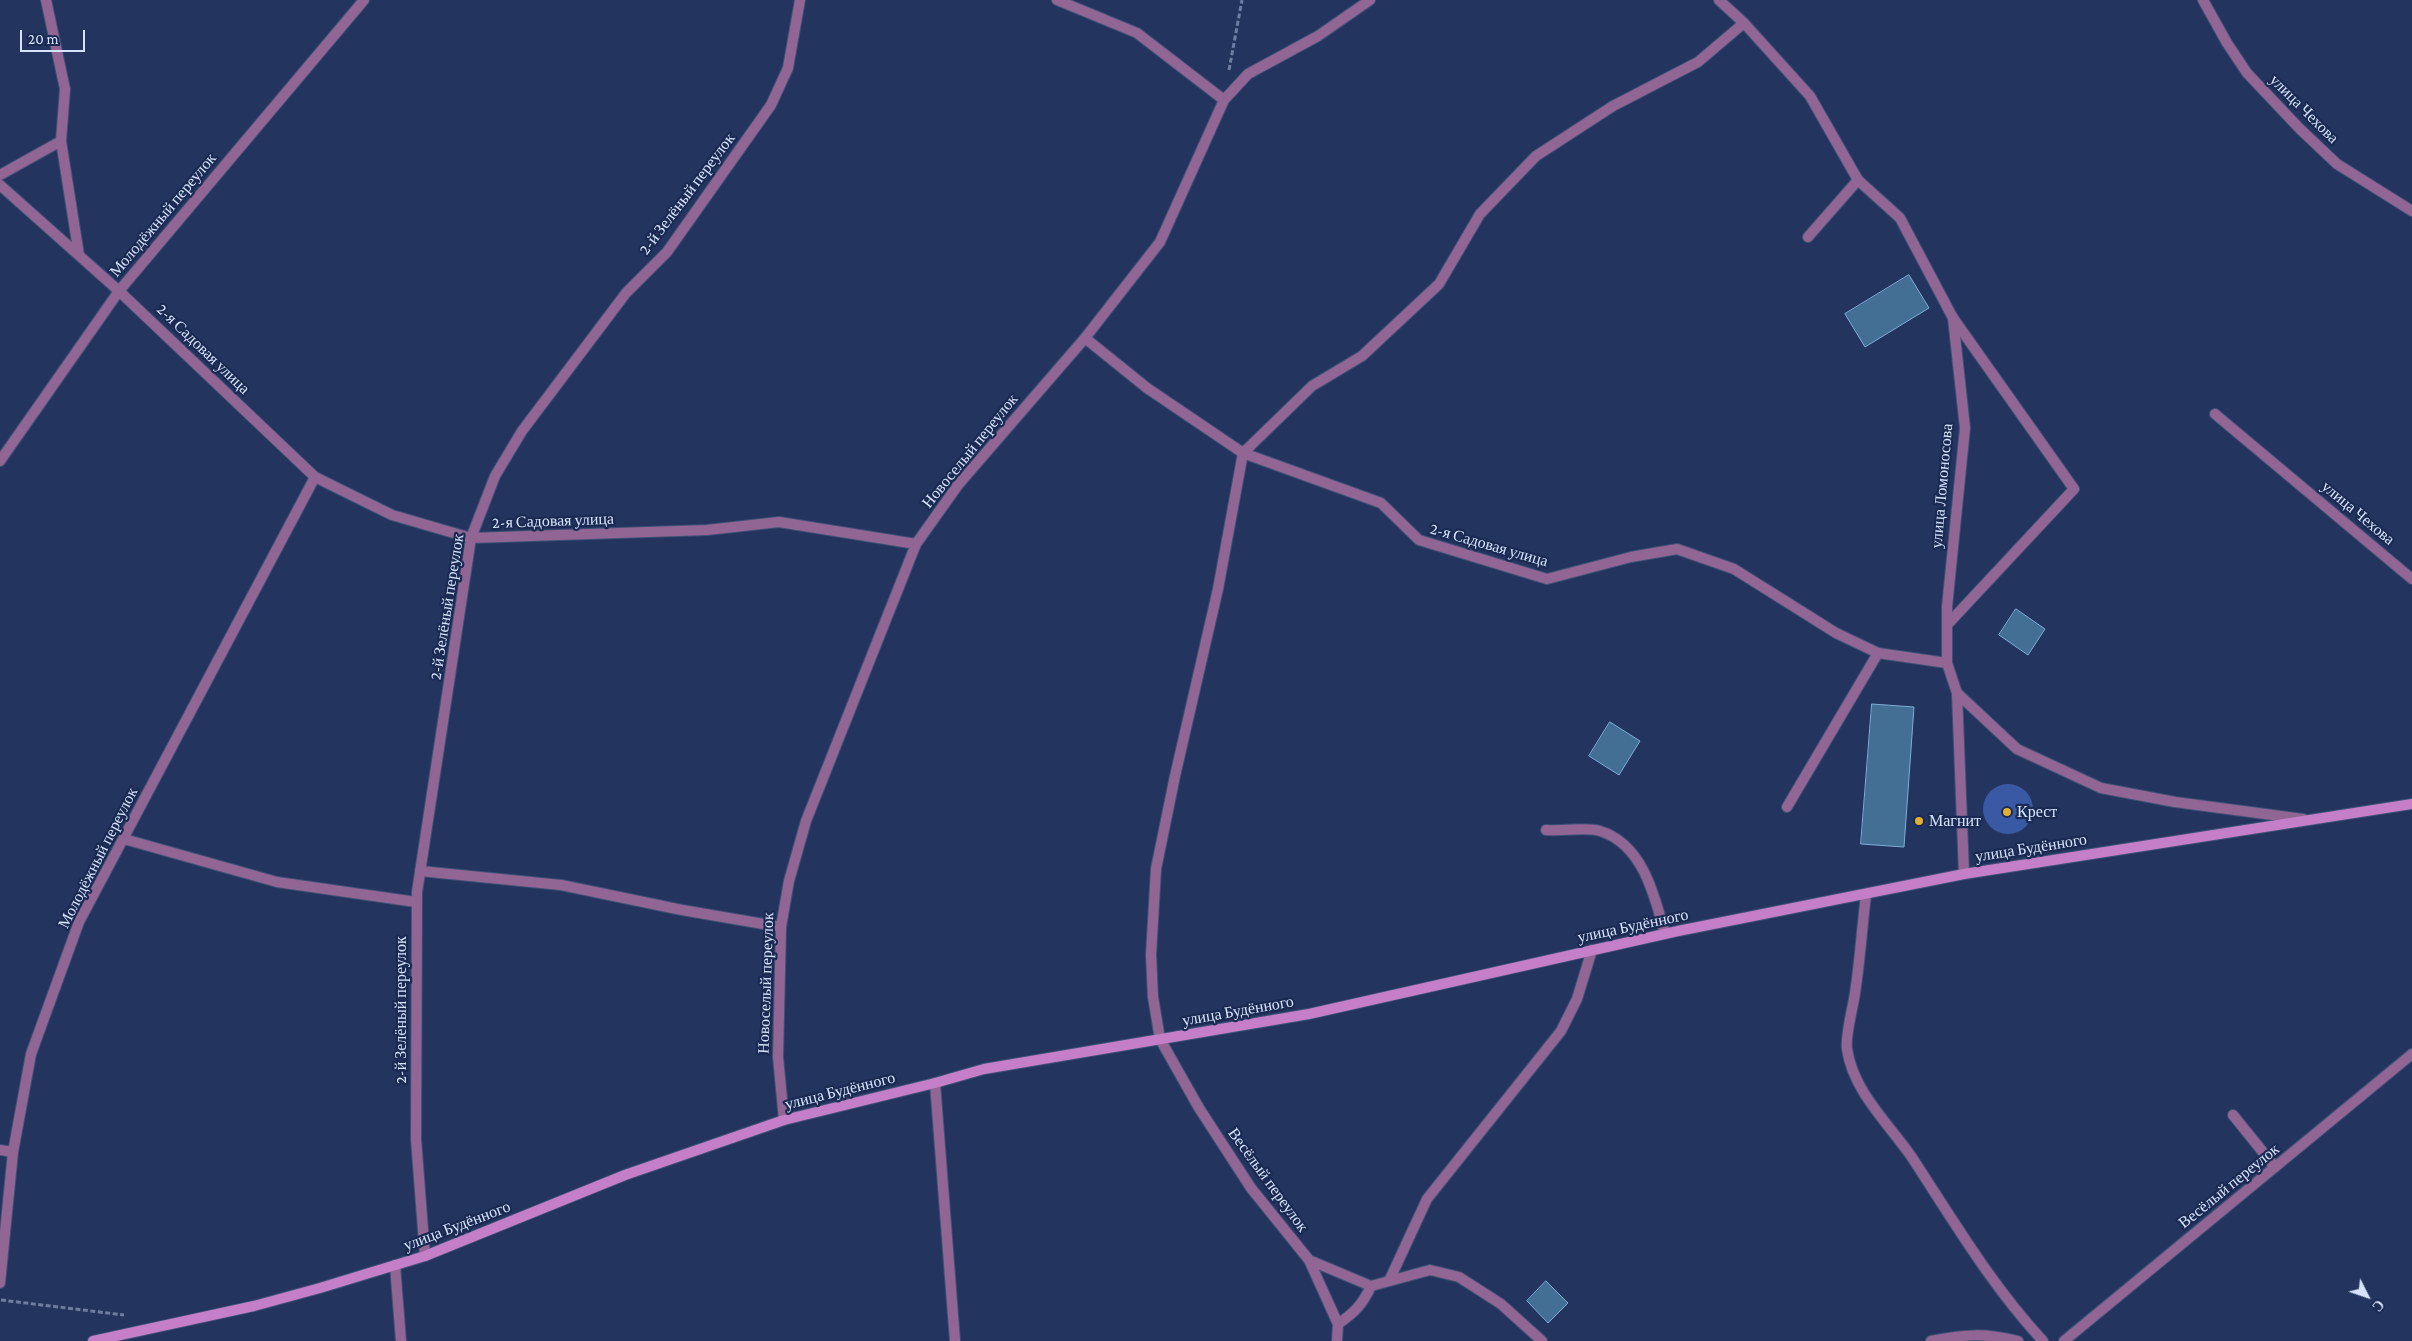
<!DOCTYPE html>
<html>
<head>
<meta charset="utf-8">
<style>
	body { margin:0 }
	#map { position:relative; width:2412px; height:1341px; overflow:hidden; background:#23355e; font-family:"Crimson Pro",serif }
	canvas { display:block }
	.north { position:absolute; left:2342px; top:1271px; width:50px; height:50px; -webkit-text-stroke:4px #1a2a53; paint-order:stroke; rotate:131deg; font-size:14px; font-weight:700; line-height:20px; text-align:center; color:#d6e3fd }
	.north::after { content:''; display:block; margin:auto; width:18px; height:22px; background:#d6e3fd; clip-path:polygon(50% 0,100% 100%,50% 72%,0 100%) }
	.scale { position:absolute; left:20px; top:30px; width:65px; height:22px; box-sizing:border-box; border:2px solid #d6e3fd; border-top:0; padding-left:6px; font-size:15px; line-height:18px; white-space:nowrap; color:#d6e3fd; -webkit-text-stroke:4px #1a2a53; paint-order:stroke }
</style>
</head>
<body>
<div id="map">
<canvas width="2412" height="1341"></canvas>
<div class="north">С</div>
<div class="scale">20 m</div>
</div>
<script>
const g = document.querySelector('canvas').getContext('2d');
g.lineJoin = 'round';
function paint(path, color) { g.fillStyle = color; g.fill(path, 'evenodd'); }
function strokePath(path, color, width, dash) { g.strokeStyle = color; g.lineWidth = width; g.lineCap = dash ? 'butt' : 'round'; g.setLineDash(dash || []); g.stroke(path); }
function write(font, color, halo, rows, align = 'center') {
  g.font = font + ' "Crimson Pro",serif'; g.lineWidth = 4.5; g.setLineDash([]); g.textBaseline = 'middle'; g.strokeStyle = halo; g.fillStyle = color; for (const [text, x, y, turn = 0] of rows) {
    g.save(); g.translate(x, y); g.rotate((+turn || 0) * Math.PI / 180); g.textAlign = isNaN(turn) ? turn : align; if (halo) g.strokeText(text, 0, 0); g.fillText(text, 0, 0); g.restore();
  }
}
paint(new Path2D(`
	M1983 809a25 25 0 1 1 50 0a25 25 0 1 1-50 0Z`), '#3a59a4');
const building = new Path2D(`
	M1909 275 1929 308 1865 347 1845 314Z
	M2016 609 2045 629 2028 655 1999 635Z
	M1872 704 1914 707 1904 847 1861 844Z
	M1610 722 1640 741 1619 775 1589 756Z
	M1546 1281 1568 1303 1548 1323 1527 1301Z`);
paint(building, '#436f95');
strokePath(building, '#7fadd6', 1);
const lane = new Path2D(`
	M0 175 61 141
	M1808 237 1858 180
	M1947 625 2074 489 1953 318
	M1787 807 1878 653
	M1546 830C1561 831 1587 827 1600 831 1643 844 1655 897 1665 934
	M124 839 277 882 416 902
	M420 871 561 885 682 910 781 927
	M2233 1115 2275 1167
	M1389 1281 1427 1199 1561 1031 1577 999 1592 950
	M1338 1324C1354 1313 1363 1304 1371 1286`);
const street = new Path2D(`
	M46 0 65 89 61 141 79 255
	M1057 0 1137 33 1224 100
	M1719 0 1744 23 1810 96 1858 180 1900 218 1953 318 1965 428 1947 607V663L1957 693 1964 874
	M2203 0 2227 43 2247 73 2300 129 2337 164 2412 211
	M0 185 119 291 315 477 392 515 471 538 707 530 779 522 916 544
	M1085 338 1147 388 1243 453 1381 503 1419 540 1547 579 1631 557 1677 549 1734 569 1836 633 1878 653 1947 663
	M2215 414 2412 579
	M0 461 119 291 364 0
	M1957 693 2017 749 2101 788 2175 802 2303 819
	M1866 895C1862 927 1860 961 1855 993 1853 1008 1845 1035 1847 1049 1853 1091 1888 1123 1911 1156 1953 1220 1991 1285 2043 1341
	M935 1083 955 1341
	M784 1120 778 1057 781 927 789 881 806 821 916 544 958 485 1085 338 1160 242 1224 100 1248 74 1318 36 1370 0
	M0 1150 13 1152
	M425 1256 416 1139 417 892 471 538 495 476 522 431 626 293 667 252 771 105 788 68 800 0
	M1309 1260 1371 1286 1430 1270 1459 1277 1501 1304 1542 1341
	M395 1265 401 1341
	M0 1283 13 1152 31 1054 79 922 315 477
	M1337 1341 1338 1324 1309 1260 1251 1188 1199 1108 1160 1039 1153 997 1151 955 1156 869 1175 776 1218 589 1243 453 1312 386 1362 356 1439 284 1480 214 1536 156 1613 106 1698 62 1744 23
	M1931 1341C1965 1334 1984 1333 2018 1341
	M2064 1341 2412 1054`);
const secondary = new Path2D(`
	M93 1341 254 1306 320 1288 425 1256 625 1175 784 1120 935 1083 984 1069 1309 1014 1678 931 1964 874 2412 804`);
strokePath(lane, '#405177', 12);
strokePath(street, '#405177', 12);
strokePath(secondary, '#405177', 12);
strokePath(new Path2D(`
	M1229 70 1242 0
	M1 1300 124 1315`), '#6e7da0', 3, [5, 2.5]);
strokePath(lane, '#926694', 10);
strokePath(street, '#926694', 10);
strokePath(secondary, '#c57ec8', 10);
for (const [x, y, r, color] of [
	[2007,812,5,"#e1af34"],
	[1919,821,5,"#e1af34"]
]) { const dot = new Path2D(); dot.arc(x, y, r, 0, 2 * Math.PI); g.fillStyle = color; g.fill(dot); strokePath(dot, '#1a2a53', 2); }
write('16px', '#d6e3fd', '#1a2a53', [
	["улица Чехова",2304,109,45],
	["2-й Зелёный переулок",687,194,-53],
	["Молодёжный переулок",163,215,-50],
	["2-я Садовая улица",203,349,44],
	["Новоселый переулок",970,451,-51],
	["улица Ломоносова",1942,486,-85],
	["улица Чехова",2358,513,40],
	["2-я Садовая улица",553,521,-2],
	["2-я Садовая улица",1489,545,16],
	["2-й Зелёный переулок",447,607,-81],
	["улица Будённого",2031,848,-9],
	["Молодёжный переулок",98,858,-63],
	["улица Будённого",1633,926,-12],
	["Новоселый переулок",766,983,-88],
	["2-й Зелёный переулок",401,1010,-90],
	["улица Будённого",1238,1011,-10],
	["улица Будённого",840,1091,-14],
	["Весёлый переулок",1268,1180,54],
	["Весёлый переулок",2229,1186,-39],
	["улица Будённого",457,1226,-21]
]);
write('16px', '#d6e3fd', '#1a2a53', [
	["Крест",2017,812],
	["Магнит",1929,821]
], 'left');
</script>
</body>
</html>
